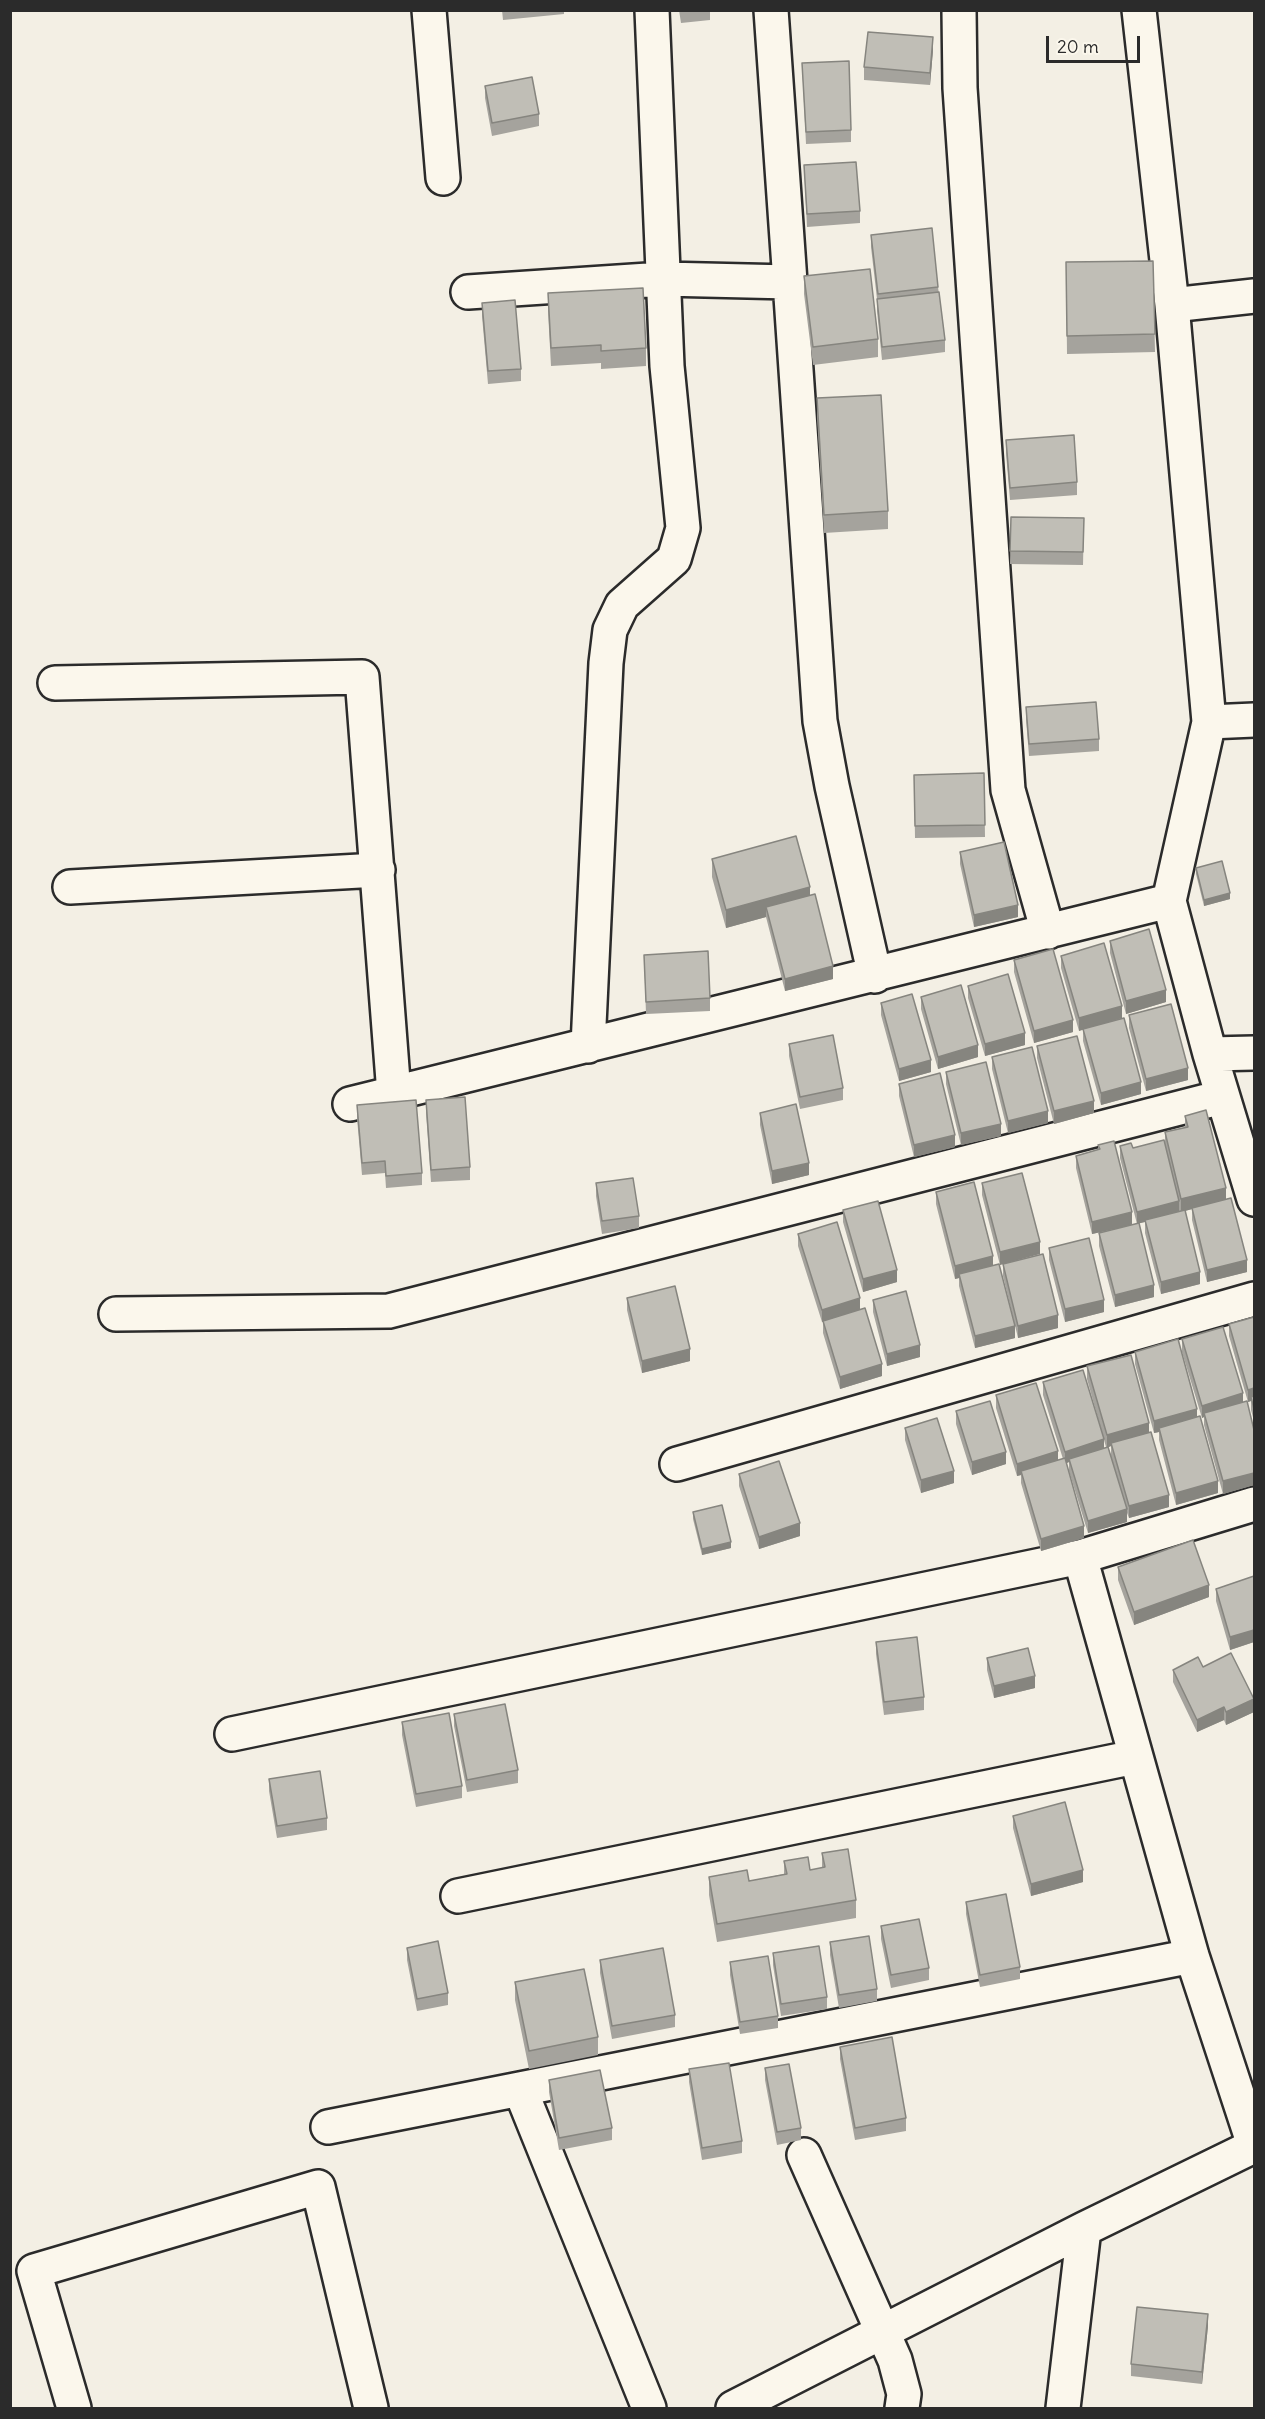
<!DOCTYPE html>
<html>
<head>
<meta charset="utf-8">
<style>
	body { margin:0 }
	#map { position:relative; width:1265px; height:2419px; overflow:hidden; background:#f3efe4; font-family:Delius,sans-serif }
	canvas { display:block }
	.frame { position:absolute; inset:0; border:12px solid #2b2b2b; pointer-events:none }
	.scale { position:absolute; left:1046px; top:36px; width:94px; height:27px; box-sizing:border-box; border:3px solid #2b2b2b; border-top:0; padding-left:8px; font-size:18px; line-height:21px; white-space:nowrap; color:#2b2b2b; -webkit-text-stroke:4px #fbf7ec; paint-order:stroke }
</style>
</head>
<body>
<div id="map">
<canvas width="1265" height="2419"></canvas>
<div class="frame"></div>
<div class="scale">20 m</div>
</div>
<script>
const g = document.querySelector('canvas').getContext('2d');
g.lineJoin = 'round';
function strokePath(path, color, width, dash) { g.strokeStyle = color; g.lineWidth = width; g.lineCap = dash ? 'butt' : 'round'; g.setLineDash(dash || []); g.stroke(path); }
function paint(path, color) { g.fillStyle = color; g.fill(path, 'evenodd'); }
const minor = new Path2D(`
	M429 10 443 178
	M771 10 790 282
	M959 10 960 88 1008 790 1048 932
	M1139 10 1172 305 1209 722 1169 901 1210 1054 1254 1199
	M468 292 663 279 790 282 820 721 832 786 875 976
	M1172 305 1254 296
	M55 683 362 677 394 1094
	M1209 722 1254 720
	M70 887 378 870
	M588 1046 606 663 610 630 622 605 674 559 683 528 667 366 652 10
	M1210 1054 1254 1053
	M350 1104 1169 901
	M116 1314 389 1311 1222 1097
	M677 1464 1254 1299
	M1080 1557 1192 1956 1254 2145
	M232 1734 1080 1557 1254 1504
	M458 1896 1135 1757
	M520 2089 649 2408
	M328 2127 1192 1956
	M804 2155 895 2360 904 2394 902 2408
	M74 2408 34 2271 318 2187 371 2408
	M733 2408 1084 2229 1254 2146
	M1063 2408 1084 2229`);
strokePath(minor, '#2b2b2b', 38);
strokePath(minor, '#fbf7ec', 33);
paint(new Path2D(`
	M502 10H564V14L503 20Z
	M679 10H710V20L681 23Z
	M933 50 930 85 864 80V67Z
	M802 63 851 130V142L806 144Z
	M485 86 539 114V126L492 136 485 98Z
	M804 165 860 211V223L807 227Z
	M871 235 938 287 945 340V352L882 360 877 311V299L871 247Z
	M1153 261 1155 352 1067 354 1066 262Z
	M804 276 878 339V357L813 365 804 294Z
	M548 293 646 348V366L601 369V363L551 366 548 311Z
	M482 303 521 369V381L488 384 482 316Z
	M817 398 888 511V529L824 533 817 416Z
	M1006 440 1077 482V495L1010 500 1006 453Z
	M1011 517 1084 518 1083 565 1010 564Z
	M1026 707 1099 739V751L1029 756 1026 719Z
	M984 773 985 837 915 838 914 775Z
	M960 852 1018 917 974 927 960 864Z
	M712 859 810 896 833 979 785 991 766 917 726 928 712 877Z
	M1196 868 1230 899 1204 906 1196 874Z
	M1110 941 1166 1002 1126 1014 1110 953Z
	M644 955 710 998V1011L646 1014Z
	M1061 956 1122 1018 1141 1094 1101 1105 1083 1041V1029L1079 1031 1061 968Z
	M1014 960 1073 1032 1034 1043 1014 972Z
	M968 986 1025 1045 985 1056 968 998Z
	M921 997 978 1057 938 1069 921 1009Z
	M881 1003 931 1072 899 1081 881 1015Z
	M1129 1015 1188 1080 1146 1091 1129 1028Z
	M789 1044 843 1088V1100L800 1109 789 1056Z
	M1037 1046 1094 1113 1054 1124 1037 1058Z
	M992 1057 1048 1123 1008 1133 992 1069Z
	M946 1072 1001 1136 961 1145 946 1084Z
	M899 1084 955 1147 914 1157 899 1096Z
	M426 1100 470 1167V1180L431 1182 426 1113Z
	M357 1105 422 1173V1185L386 1188 385 1173 362 1175 357 1118Z
	M760 1113 809 1175 772 1184 760 1125Z
	M1185 1116 1226 1199 1247 1272 1207 1282 1192 1220V1209L1185 1211 1200 1284 1161 1294 1145 1233V1222L1139 1223 1154 1297 1115 1307 1099 1246V1233L1137 1224 1120 1158V1146L1133 1148 1165 1144V1132L1185 1127Z
	M1098 1145 1132 1225 1092 1234 1076 1168V1156L1098 1150Z
	M596 1183 639 1216V1228L602 1234 596 1196Z
	M982 1183 1040 1242 1000 1265 982 1195Z
	M936 1192 993 1265 1015 1338 975 1348 959 1286V1278L955 1279 936 1204Z
	M843 1210 897 1282 863 1292 843 1222Z
	M798 1234 860 1310 882 1376 840 1389 823 1333V1321L822 1322 798 1246Z
	M1049 1248 1104 1312 1065 1322 1049 1260Z
	M1003 1264 1058 1328 1018 1338 1003 1276Z
	M627 1298 690 1361 642 1373 627 1310Z
	M873 1300 920 1357 887 1366 873 1312Z
	M1254 1317V1421L1251 1410V1401L1248 1402 1229 1336V1324Z
	M1182 1339 1243 1402 1254 1430V1485L1223 1494 1204 1425V1417L1202 1418 1182 1352Z
	M1135 1352 1197 1417 1218 1493 1176 1505 1159 1440V1432L1154 1433 1135 1364Z
	M1087 1366 1149 1433 1169 1507 1129 1518 1127 1513V1522L1088 1533 1069 1471V1462L1066 1463 1084 1538 1041 1551 1021 1483V1475L1017 1476 996 1408V1395L1058 1460 1063 1459 1043 1395V1382L1104 1448 1106 1447 1087 1379ZM1111 1446V1456L1108 1447Z
	M956 1411 1006 1464 972 1475 956 1424Z
	M905 1428 954 1483 921 1493 905 1440Z
	M739 1474 800 1536 759 1549 739 1486Z
	M693 1512 731 1548 702 1555 693 1519Z
	M1118 1567 1209 1597 1134 1625 1118 1580Z
	M1254 1576V1642L1230 1650 1216 1601V1589Z
	M876 1642 924 1697V1710L884 1715 876 1654Z
	M987 1658 1035 1688 994 1698 987 1670Z
	M1203 1667 1254 1712 1226 1725 1224 1720 1197 1732 1173 1682V1670Z
	M454 1714 518 1770V1783L467 1792 454 1726Z
	M402 1722 462 1786V1798L416 1807 402 1735Z
	M269 1779 327 1818V1830L277 1838 269 1791Z
	M1013 1816 1083 1882 1031 1896 1013 1828Z
	M822 1853 856 1900V1918L717 1942 709 1895V1877L749 1881 784 1874V1861L810 1870 822 1868Z
	M966 1902 1020 1967V1979L980 1987 966 1914Z
	M881 1926 929 1968V1980L891 1988 881 1939Z
	M830 1942 877 1989V2001L839 2008 830 1955Z
	M407 1948 448 1993V2005L417 2011 407 1960Z
	M773 1953 827 1997V2009L781 2016 773 1965Z
	M600 1960 675 2015V2027L612 2039 600 1973Z
	M730 1962 778 2016V2028L740 2034 730 1975Z
	M515 1982 598 2037V2055L529 2069 515 2000Z
	M840 2047 906 2118V2131L855 2140 840 2059Z
	M765 2068 801 2128V2140L777 2145 765 2080Z
	M689 2069 742 2141V2153L702 2160 689 2082Z
	M549 2080 612 2128V2140L559 2150 549 2092Z
	M1208 2326 1202 2384 1131 2376V2364Z`), '#a5a39d');
paint(new Path2D(`
	M933 37V50L930 85V73Z
	M810 887V905L766 907V917L726 928V910Z
	M1230 893V899L1204 906V900Z
	M1018 905V917L974 927V915Z
	M833 966V979L785 991V979Z
	M1166 990V1002L1126 1014V1001Z
	M1122 1006V1018L1079 1031V1018Z
	M1073 1020V1032L1034 1043V1031Z
	M1025 1033V1045L985 1056V1044Z
	M978 1045V1057L938 1069V1057Z
	M931 1060V1072L899 1081V1069Z
	M1188 1068V1080L1146 1091V1079Z
	M1141 1082V1094L1101 1105V1093Z
	M1094 1101V1113L1054 1124V1111Z
	M1048 1111V1123L1008 1133V1121Z
	M1001 1124V1136L961 1145V1133Z
	M955 1135V1147L914 1157V1145Z
	M809 1163V1175L772 1184V1171Z
	M1226 1188V1200L1181 1212V1199Z
	M1179 1201V1213L1137 1224V1212Z
	M1132 1212V1225L1092 1234V1222Z
	M1040 1242V1254L1000 1265V1252Z
	M993 1256V1269L959 1274V1278L955 1279V1266Z
	M1247 1260V1272L1207 1282V1270Z
	M897 1270V1282L863 1292V1279Z
	M1200 1272V1284L1161 1294V1282Z
	M1154 1285V1297L1115 1307V1295Z
	M860 1298V1310L822 1322V1310Z
	M1104 1300V1312L1065 1322V1309Z
	M1058 1315V1328L1018 1338V1326Z
	M1015 1326V1338L975 1348V1336Z
	M920 1345V1357L887 1366V1354Z
	M690 1349V1361L642 1373V1361Z
	M882 1364V1376L840 1389V1377Z
	M1254 1388V1400L1251 1397V1401L1248 1402V1390Z
	M1243 1393V1406L1204 1413V1417L1202 1418V1406Z
	M1197 1409V1421L1159 1428V1432L1154 1433V1421Z
	M1149 1423V1436L1111 1443V1446L1107 1448V1435Z
	M1104 1439V1452L1069 1459V1462L1065 1464V1452Z
	M1058 1451V1463L1021 1471V1475L1017 1476V1464Z
	M1006 1452V1464L972 1475V1462Z
	M954 1471V1483L921 1493V1480Z
	M1254 1473V1485L1223 1494V1481Z
	M1218 1481V1493L1176 1505V1493Z
	M1169 1495V1507L1129 1518V1506Z
	M1127 1509V1522L1088 1533V1521Z
	M800 1523V1536L759 1549V1537Z
	M1084 1526V1538L1041 1551V1539Z
	M731 1542V1548L702 1555V1549Z
	M1209 1585V1597L1134 1625V1612Z
	M1254 1630V1642L1230 1650V1637Z
	M1035 1676V1688L994 1698V1686Z
	M1254 1699V1712L1226 1725V1712Z
	M1224 1707V1720L1197 1732V1720Z
	M1083 1870V1882L1031 1896V1884Z
	M1208 2314V2326L1202 2384V2372Z`), '#86857f');
const building = new Path2D(`
	M868 32 933 37 930 73 864 67Z
	M849 61 851 130 806 132 802 63Z
	M532 77 539 114 492 123 485 86Z
	M856 162 860 211 807 214 804 165Z
	M932 228 938 287 878 294 871 235Z
	M1153 261 1155 334 1067 336 1066 262Z
	M870 269 878 339 813 347 804 276Z
	M643 288 646 348 601 351V345L551 348 548 293Z
	M939 292 945 340 882 347 877 299Z
	M515 300 521 369 488 371 482 303Z
	M881 395 888 511 824 515 817 398Z
	M1074 435 1077 482 1010 488 1006 440Z
	M1011 517 1084 518 1083 552 1010 551Z
	M1096 702 1099 739 1029 744 1026 707Z
	M984 773 985 825 915 826 914 775Z
	M796 836 810 887 726 910 712 859Z
	M1004 842 1018 905 974 915 960 852Z
	M1222 861 1230 893 1204 900 1196 868Z
	M815 894 833 966 785 979 766 907Z
	M1149 929 1166 990 1126 1001 1110 941Z
	M1104 943 1122 1006 1079 1018 1061 956Z
	M1053 949 1073 1020 1034 1031 1014 960Z
	M708 951 710 998 646 1002 644 955Z
	M1008 974 1025 1033 985 1044 968 986Z
	M961 985 978 1045 938 1057 921 997Z
	M912 994 931 1060 899 1069 881 1003Z
	M1171 1004 1188 1068 1146 1079 1129 1015Z
	M1124 1018 1141 1082 1101 1093 1083 1029Z
	M833 1035 843 1088 800 1097 789 1044Z
	M1077 1036 1094 1101 1054 1111 1037 1046Z
	M1032 1047 1048 1111 1008 1121 992 1057Z
	M986 1062 1001 1124 961 1133 946 1072Z
	M940 1073 955 1135 914 1145 899 1084Z
	M465 1097 470 1167 431 1170 426 1100Z
	M416 1100 422 1173 386 1176 385 1161 362 1163 357 1105Z
	M796 1104 809 1163 772 1171 760 1113Z
	M1206 1110 1226 1188 1181 1199 1165 1132 1188 1127 1185 1116Z
	M1164 1140 1179 1201 1137 1212 1120 1146 1131 1143 1133 1148Z
	M1114 1141 1132 1212 1092 1222 1076 1156 1100 1149 1098 1145Z
	M1022 1173 1040 1242 1000 1252 982 1183Z
	M633 1178 639 1216 602 1221 596 1183Z
	M974 1182 993 1256 955 1266 936 1192Z
	M1231 1198 1247 1260 1207 1270 1192 1208Z
	M878 1201 897 1270 863 1279 843 1210Z
	M1185 1210 1200 1272 1161 1282 1145 1220Z
	M837 1222 860 1298 822 1310 798 1234Z
	M1139 1223 1154 1285 1115 1295 1099 1233Z
	M1089 1238 1104 1300 1065 1309 1049 1248Z
	M1043 1254 1058 1315 1018 1326 1003 1264Z
	M999 1264 1015 1326 975 1336 959 1274Z
	M675 1286 690 1349 642 1361 627 1298Z
	M906 1291 920 1345 887 1354 873 1300Z
	M865 1308 882 1364 840 1377 823 1321Z
	M1254 1317V1388L1248 1390 1229 1324Z
	M1223 1327 1243 1393 1202 1406 1182 1339Z
	M1178 1339 1197 1409 1154 1421 1135 1352Z
	M1131 1355 1149 1423 1107 1435 1087 1366Z
	M1083 1370 1104 1439 1065 1452 1043 1382Z
	M1036 1383 1058 1451 1017 1464 996 1395Z
	M1254 1396V1409L1251 1397Z
	M990 1401 1006 1452 972 1462 956 1411Z
	M1247 1401 1254 1430V1473L1223 1481 1204 1413Z
	M1200 1416 1218 1481 1176 1493 1159 1428Z
	M937 1418 954 1471 921 1480 905 1428Z
	M1151 1432 1169 1495 1129 1506 1111 1443Z
	M1108 1447 1127 1509 1088 1521 1069 1459Z
	M1065 1458 1084 1526 1041 1539 1021 1471Z
	M779 1461 800 1523 759 1537 739 1474Z
	M722 1505 731 1542 702 1549 693 1512Z
	M1193 1540 1209 1585 1134 1612 1118 1567Z
	M1254 1576V1630L1230 1637 1216 1589Z
	M917 1637 924 1697 884 1702 876 1642Z
	M1028 1648 1035 1676 994 1686 987 1658Z
	M1231 1653 1254 1699 1226 1712 1224 1707 1197 1720 1173 1670 1198 1657 1203 1667Z
	M505 1704 518 1770 467 1780 454 1714Z
	M449 1713 462 1786 416 1794 402 1722Z
	M320 1771 327 1818 277 1826 269 1779Z
	M1065 1802 1083 1870 1031 1884 1013 1816Z
	M848 1849 856 1900 717 1924 709 1877 747 1870 749 1881 787 1874 784 1861 808 1857 810 1870 825 1867 822 1853Z
	M1006 1894 1020 1967 980 1975 966 1902Z
	M919 1919 929 1968 891 1975 881 1926Z
	M869 1936 877 1989 839 1995 830 1942Z
	M438 1941 448 1993 417 1999 407 1948Z
	M819 1946 827 1997 781 2004 773 1953Z
	M663 1948 675 2015 612 2026 600 1960Z
	M768 1956 778 2016 740 2022 730 1962Z
	M584 1969 598 2037 529 2051 515 1982Z
	M892 2037 906 2118 855 2128 840 2047Z
	M729 2063 742 2141 702 2148 689 2069Z
	M789 2064 801 2128 777 2132 765 2068Z
	M600 2070 612 2128 559 2138 549 2080Z
	M1137 2307 1208 2314 1202 2372 1131 2364Z`);
paint(building, '#c0beb6');
strokePath(building, '#86857f', 1.5);
</script>
</body>
</html>
